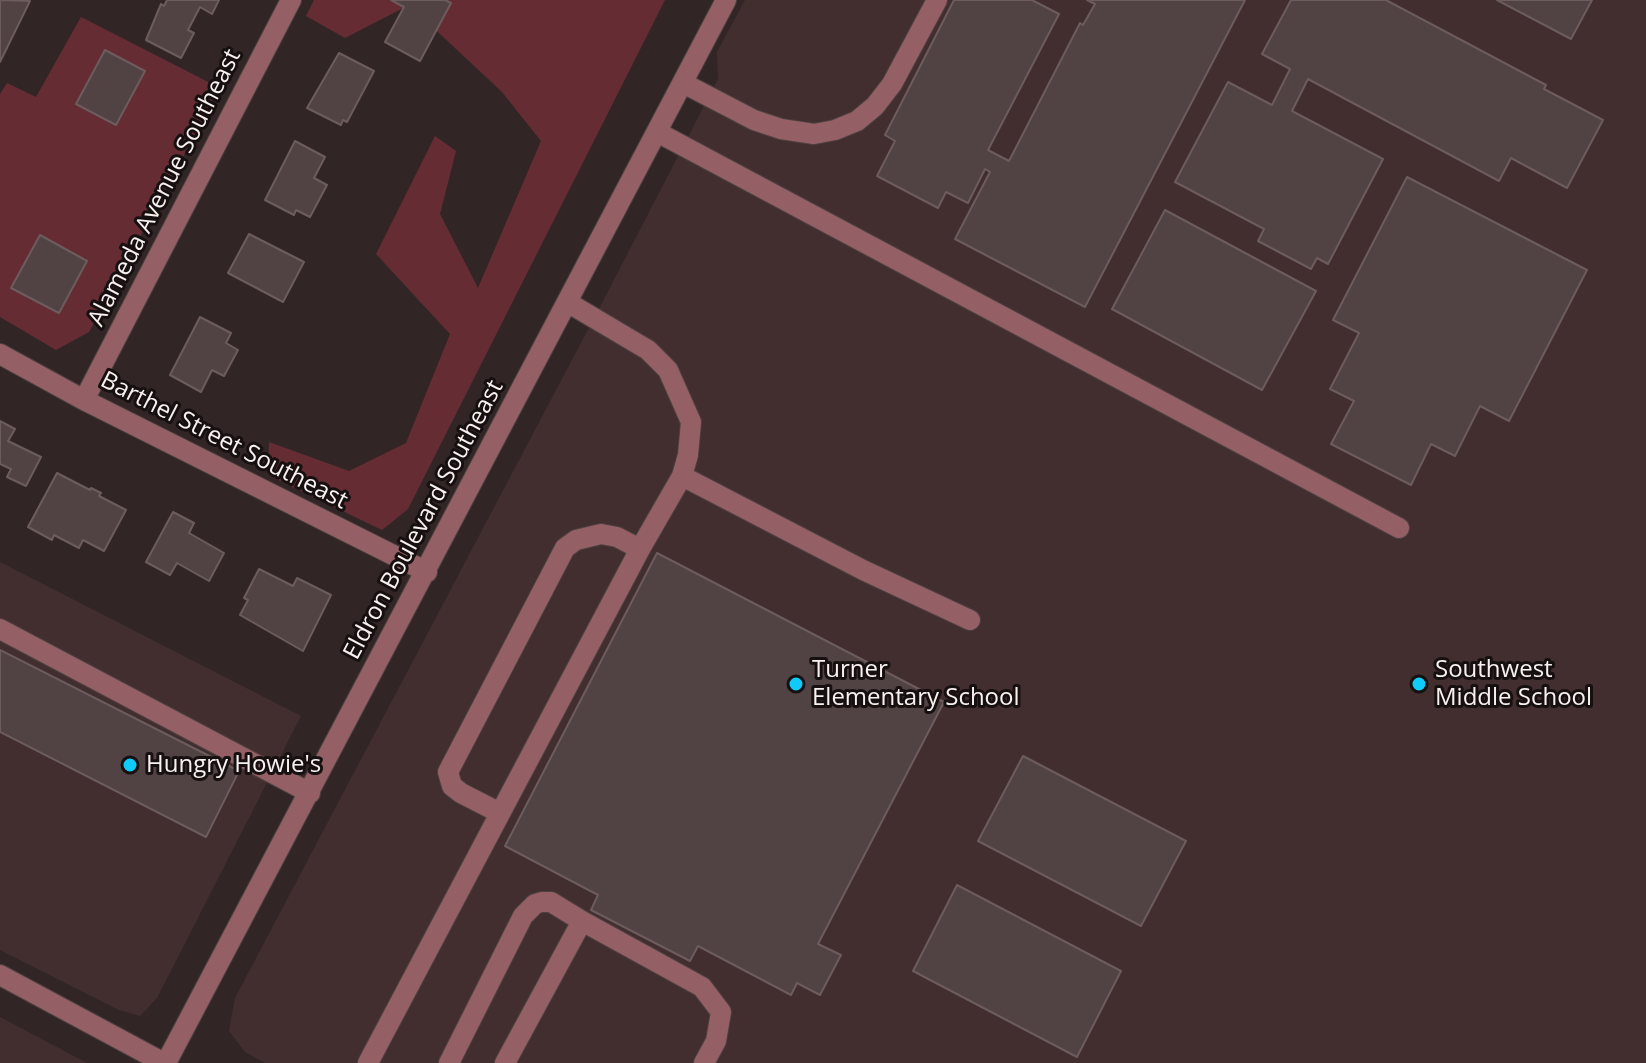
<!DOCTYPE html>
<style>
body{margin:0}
canvas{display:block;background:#322526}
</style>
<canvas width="1646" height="1063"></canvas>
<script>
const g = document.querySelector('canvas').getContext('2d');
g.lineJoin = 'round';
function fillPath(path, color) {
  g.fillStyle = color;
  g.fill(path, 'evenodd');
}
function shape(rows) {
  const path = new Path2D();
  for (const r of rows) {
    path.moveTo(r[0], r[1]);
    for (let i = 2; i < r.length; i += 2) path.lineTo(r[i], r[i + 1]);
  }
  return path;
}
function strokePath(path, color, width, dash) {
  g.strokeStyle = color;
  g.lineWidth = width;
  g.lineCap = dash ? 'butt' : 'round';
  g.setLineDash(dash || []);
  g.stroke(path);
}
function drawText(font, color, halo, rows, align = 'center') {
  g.font = font + ' "Open Sans",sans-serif';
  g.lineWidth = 6;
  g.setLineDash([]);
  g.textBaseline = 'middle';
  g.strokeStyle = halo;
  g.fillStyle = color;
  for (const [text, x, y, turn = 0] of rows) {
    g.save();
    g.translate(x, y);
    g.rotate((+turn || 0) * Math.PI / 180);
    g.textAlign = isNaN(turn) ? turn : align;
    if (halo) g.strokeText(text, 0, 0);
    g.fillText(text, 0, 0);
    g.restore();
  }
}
fillPath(shape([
 [745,0,1646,0,1646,1063,265,1063,245,1052,229,1031,235,998,601,305,718,79,717,52],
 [0,562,301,716,157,998,140,1016,119,1010,0,950],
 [0,1017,87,1063,0,1063]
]), '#422e2f');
fillPath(shape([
 [314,0,665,0,408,509,382,530,268,475,269,442,349,471,406,443,450,334,376,254,435,136,456,151,440,214,478,288,541,141,502,92,409,5,345,38,306,16],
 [81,17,220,88,89,332,56,350,0,317,0,94,7,83,36,97]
]), '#662c34');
const building = shape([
 [0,0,30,1,0,62,0,0],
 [167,0,219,0,212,14,200,7,188,30,194,33,181,58,146,40,161,4,164,6,167,0],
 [391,0,445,0,451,3,420,61,385,42,404,7,391,0],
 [954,0,1032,0,1059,14,988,150,1009,161,1080,23,1083,25,1095,4,1087,0,1245,0,1085,307,955,239,990,172,985,169,968,203,946,192,938,208,877,176,895,141,885,135,954,0],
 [1291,0,1386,0,1546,85,1544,89,1603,120,1567,188,1511,158,1499,181,1308,79,1292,111,1383,159,1328,264,1317,258,1311,269,1258,241,1264,229,1175,182,1228,82,1272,105,1290,69,1262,54,1291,0],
 [1497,0,1592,0,1571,39,1497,0],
 [105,50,145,71,116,125,76,104,105,50],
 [339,53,374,71,347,122,343,120,341,125,307,108,339,53],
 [295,141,325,157,314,178,327,185,310,217,296,210,294,215,265,200,295,141],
 [1407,177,1587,270,1509,421,1480,406,1455,456,1431,444,1411,485,1331,444,1354,401,1330,389,1359,333,1333,320,1407,177],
 [1165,210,1316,291,1262,390,1112,309,1165,210],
 [249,234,304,262,283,302,228,273,249,234],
 [40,235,87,261,59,313,11,288,40,235],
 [200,317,231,333,226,343,238,350,224,376,212,370,201,392,170,375,200,317],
 [0,421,15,429,8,441,41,457,26,486,7,477,11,469,0,464,0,421],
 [57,473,90,490,91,488,101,493,99,496,126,510,104,551,83,540,79,548,54,535,52,540,28,527,57,473],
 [173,512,194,523,189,533,224,553,209,581,177,563,170,575,146,562,173,512],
 [657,553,944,702,818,944,841,955,820,995,797,983,791,995,698,946,690,961,591,910,598,895,505,846,657,553],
 [259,569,293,586,297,578,331,595,303,651,240,615,248,600,244,598,259,569],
 [0,650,239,771,206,837,0,732,0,650],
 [1023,756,1186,841,1141,926,978,841,1023,756],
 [957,885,1121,971,1077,1057,913,971,957,885]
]);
fillPath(building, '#514243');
strokePath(building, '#6c5c5d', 2);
const minor = shape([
 [683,83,754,120,781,129,814,134,835,130,857,121,875,106,892,84,937,0],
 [657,132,1399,528],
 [0,354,84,400,427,572],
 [84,400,291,0],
 [682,476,863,570,970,620],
 [0,629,310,793],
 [500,813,461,793,452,786,448,772,565,548,576,540,601,534,617,537,640,549],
 [0,975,164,1063],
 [166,1063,726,0],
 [368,1063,640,549,682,476,688,455,691,422,668,370,648,350,567,302],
 [449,1063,523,916,535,904,542,902,551,902,582,921],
 [505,1063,582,921,702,987,721,1012,716,1041,704,1063]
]);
strokePath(minor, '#4e4142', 22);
strokePath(minor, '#956065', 20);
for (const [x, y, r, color] of [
 [796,684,8,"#10cafa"],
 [1419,684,8,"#10cafa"],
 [130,765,8,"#10cafa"]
]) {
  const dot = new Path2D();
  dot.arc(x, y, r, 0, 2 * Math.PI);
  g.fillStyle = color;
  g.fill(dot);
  strokePath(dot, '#161010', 3);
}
drawText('24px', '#f9f0f0', '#161010', [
 ["Alameda Avenue Southeast",165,188,-63],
 ["Barthel Street Southeast",224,441,27],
 ["Eldron Boulevard Southeast",424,520,-62]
]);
drawText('24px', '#f9f0f0', '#161010', [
 ["Turner",812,670],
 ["Elementary School",812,698],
 ["Southwest",1435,670],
 ["Middle School",1435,698],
 ["Hungry Howie's",146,765]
], 'left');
</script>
